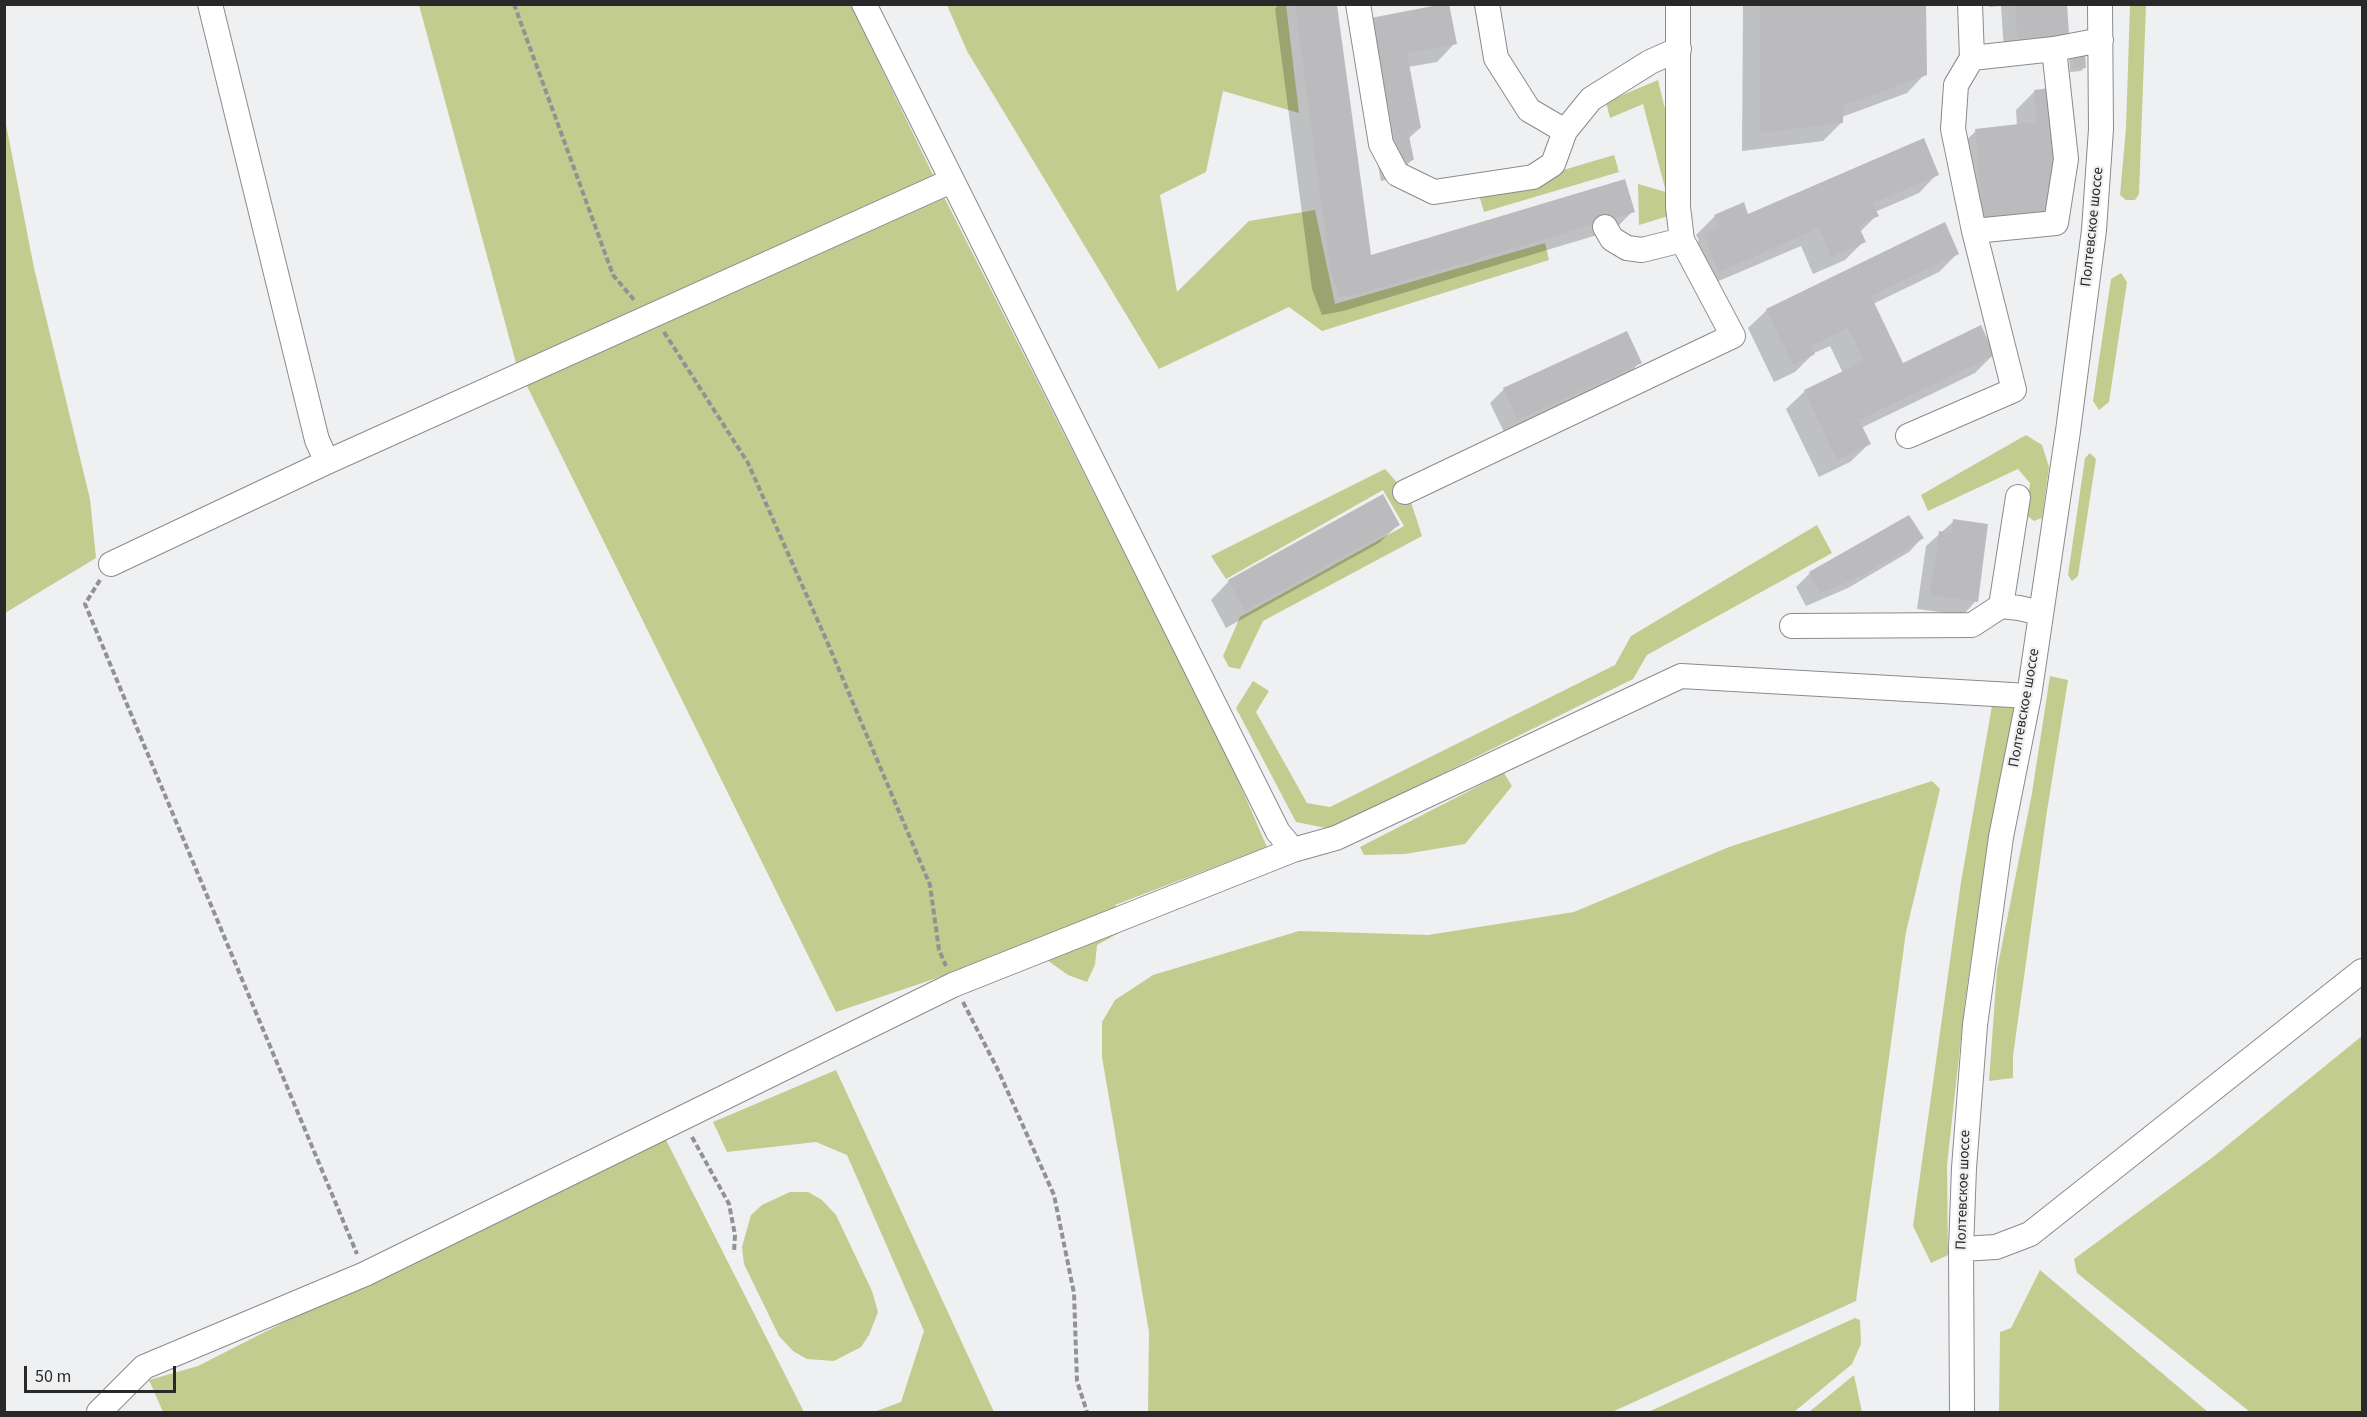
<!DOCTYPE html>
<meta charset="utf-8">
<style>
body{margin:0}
#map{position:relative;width:2367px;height:1417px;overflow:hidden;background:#eff0f2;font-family:"Source Sans 3",sans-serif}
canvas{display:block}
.frame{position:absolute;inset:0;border:6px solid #29292a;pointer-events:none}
.scale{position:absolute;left:24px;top:1366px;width:152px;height:27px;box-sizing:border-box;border:3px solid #29292a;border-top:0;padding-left:8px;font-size:18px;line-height:21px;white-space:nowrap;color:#29292a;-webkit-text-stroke:4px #eff0f2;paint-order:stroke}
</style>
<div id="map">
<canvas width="2367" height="1417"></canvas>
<div class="frame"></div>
<div class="scale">50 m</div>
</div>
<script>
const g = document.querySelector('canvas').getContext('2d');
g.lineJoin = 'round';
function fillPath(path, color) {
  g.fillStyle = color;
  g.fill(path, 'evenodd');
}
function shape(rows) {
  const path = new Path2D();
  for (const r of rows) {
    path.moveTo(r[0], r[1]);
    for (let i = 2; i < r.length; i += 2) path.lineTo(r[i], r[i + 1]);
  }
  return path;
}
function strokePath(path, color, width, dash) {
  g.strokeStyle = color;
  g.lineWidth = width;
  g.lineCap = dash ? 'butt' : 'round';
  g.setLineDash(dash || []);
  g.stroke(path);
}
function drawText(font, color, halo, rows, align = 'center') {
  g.font = font + ' "Source Sans 3",sans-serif';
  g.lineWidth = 4.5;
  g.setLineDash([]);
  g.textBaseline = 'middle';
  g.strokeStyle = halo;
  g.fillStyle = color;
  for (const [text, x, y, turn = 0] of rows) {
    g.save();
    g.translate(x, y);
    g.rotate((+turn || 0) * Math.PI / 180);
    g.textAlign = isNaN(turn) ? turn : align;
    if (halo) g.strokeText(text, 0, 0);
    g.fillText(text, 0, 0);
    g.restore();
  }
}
fillPath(shape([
 [419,5,851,5,934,177,731,272,516,363],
 [947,5,1286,5,1299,113,1223,91,1206,172,1160,195,1177,292,1249,221,1315,210,1335,304,1545,243,1549,260,1322,331,1289,307,1159,369,967,51],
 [2130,5,2146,5,2139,194,2135,200,2126,200,2120,195,2126,128],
 [1658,80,1675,150,1675,214,1639,225,1638,184,1666,192,1643,104,1610,118,1606,102],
 [5,119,34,268,90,499,96,558,5,613],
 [1614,155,1619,172,1484,212,1479,195],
 [942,193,1232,766,1267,847,1115,905,1121,915,1119,933,1097,945,1095,965,1087,982,1068,975,1047,960,1044,937,943,976,836,1012,526,384],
 [2121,273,2127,282,2109,402,2099,410,2093,401,2111,279],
 [2026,435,2042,445,2049,467,2042,518,2034,521,2026,515,2030,483,2018,469,1928,511,1921,495],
 [2090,453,2096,459,2078,576,2072,581,2068,575,2085,458],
 [1385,469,1409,496,1422,536,1263,621,1240,669,1229,667,1223,656,1240,617,1404,526,1383,490,1226,579,1211,556],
 [1817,525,1832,553,1647,655,1633,679,1331,829,1296,822,1236,708,1253,681,1269,691,1256,712,1307,803,1330,807,1615,665,1631,636],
 [2050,676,2068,680,2047,811,2013,1056,2013,1078,1989,1081,1997,970,2032,793],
 [2015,705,1984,870,1965,1002,1947,1165,1948,1255,1931,1263,1913,1226,1961,882,1992,706],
 [1504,773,1512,786,1465,844,1405,854,1364,855,1360,847],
 [1932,781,1940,789,1906,932,1856,1301,1612,1412,1148,1412,1149,1332,1102,1057,1102,1022,1115,1000,1153,975,1299,931,1428,935,1574,912,1729,847],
 [2362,1036,2362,1412,2250,1412,2077,1273,2074,1259,2213,1157],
 [836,1070,994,1412,874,1412,901,1402,924,1331,847,1155,816,1142,727,1152,713,1122],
 [666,1140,804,1412,163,1412,149,1380,198,1366,369,1279],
 [790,1192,808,1192,822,1200,836,1215,872,1291,878,1312,869,1335,861,1347,834,1361,807,1359,793,1351,779,1336,744,1264,742,1247,751,1215,762,1205],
 [2040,1270,2208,1412,1999,1412,2000,1332,2011,1328],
 [1855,1318,1860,1320,1861,1344,1852,1364,1794,1412,1648,1412],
 [1854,1375,1862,1412,1809,1412]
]), '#c2cc8e');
fillPath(shape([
 [1279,4,1336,4,1369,257,1633,211,1614,230,1343,311,1322,315,1312,289,1275,9],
 [1743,4,1924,4,1925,74,1907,93,1842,117,1841,123,1823,141,1742,151],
 [1989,4,2065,4,2067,34,2004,51,2001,6,1989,7],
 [1353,38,1455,43,1437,62,1408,67,1420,128,1408,139,1412,160,1394,178,1381,181],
 [2073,53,2085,67,2081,71,2070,72,2069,58],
 [2034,92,2057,157,1965,243,1957,149,1976,131,2017,126,2016,110],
 [1937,174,1919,193,1875,212,1877,215,1860,232,1864,241,1845,260,1813,274,1801,246,1700,289,1685,254,1699,240,1696,235,1715,216,1748,216],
 [1958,253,1939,272,1873,304,1902,365,1994,354,1975,373,1861,428,1869,444,1850,462,1819,477,1786,409,1805,391,1843,373,1830,346,1814,353,1795,372,1774,382,1748,328,1767,310],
 [1640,362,1627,376,1504,432,1490,403,1504,389],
 [1954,521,1976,601,1963,615,1917,609,1926,546],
 [1398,525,1379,543,1226,628,1211,600,1229,581],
 [1922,538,1909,552,1848,588,1806,606,1796,587,1810,573]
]), '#0003');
fillPath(shape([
 [1443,4,1449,4,1457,44,1407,53,1421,128,1408,131,1414,160,1399,163,1371,18],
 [1760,4,1926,4,1927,75,1843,106,1843,123,1760,133],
 [2015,4,2067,4,2069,35,2017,38],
 [1295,5,1337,5,1371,255,1625,179,1635,212,1363,293,1340,297,1330,269],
 [2085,51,2086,68,2073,68,2073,52],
 [2051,88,2058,157,2052,217,1983,225,1975,129,2037,122,2034,90],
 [1924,138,1939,175,1873,203,1879,216,1858,225,1866,242,1831,257,1819,228,1719,272,1703,234,1719,227,1714,215,1744,202,1748,214],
 [1945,222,1959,254,1871,296,1903,363,1981,325,1995,355,1859,420,1871,444,1837,460,1804,390,1864,361,1848,328,1811,346,1815,354,1793,365,1766,309],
 [1627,331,1642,363,1518,420,1503,388],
 [1383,494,1400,525,1245,611,1228,580],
 [1909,515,1924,538,1863,575,1820,593,1809,572],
 [1953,519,1988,524,1978,602,1930,595,1939,531,1952,533]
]), '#bbbbbd');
const minor = shape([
 [210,4,317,440,327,462],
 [864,4,1278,832,1293,850],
 [1358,4,1381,144,1397,174,1434,192,1533,177,1553,164,1565,131,1591,99,1650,62,1679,49],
 [1487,4,1496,58,1529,110,1565,131],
 [1970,4,1972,58,2054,49,2101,40],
 [1605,227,1612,239,1627,248,1642,250,1682,240],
 [1974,231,2056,223,2066,159,2054,49],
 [1908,436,2014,390,1974,231,1953,129,1956,85,1972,58],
 [1405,492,1733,336,1682,240,1678,207,1678,4],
 [111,564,327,462,951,181],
 [2001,606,2018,497],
 [1792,626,1972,625,2001,606,2019,608,2041,613],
 [1961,1249,1996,1247,2030,1234,2362,971],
 [99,1412,144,1367,365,1274,953,985,1293,850,1336,838,1681,676,2029,696],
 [1962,1412,1961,1249,1964,1168,1975,1025,2001,837,2029,696,2068,431,2094,230,2101,129,2100,4]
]);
strokePath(minor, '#8b8b8d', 26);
strokePath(shape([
 [514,4,613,275,635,301],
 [664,332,748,463,829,646,930,885,939,950,946,966],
 [100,580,85,604,357,1254],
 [963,1002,998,1070,1054,1195,1074,1293,1077,1381,1087,1412],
 [692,1137,729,1204,735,1235,734,1253]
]), '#929294', 4, [6, 3]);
strokePath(minor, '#fff', 24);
drawText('15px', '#29292a', '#eff0f2', [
 ["Полтевское шоссе",2093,227,-84],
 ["Полтевское шоссе",2025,708,-80],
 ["Полтевское шоссе",1964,1190,-88]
]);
</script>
